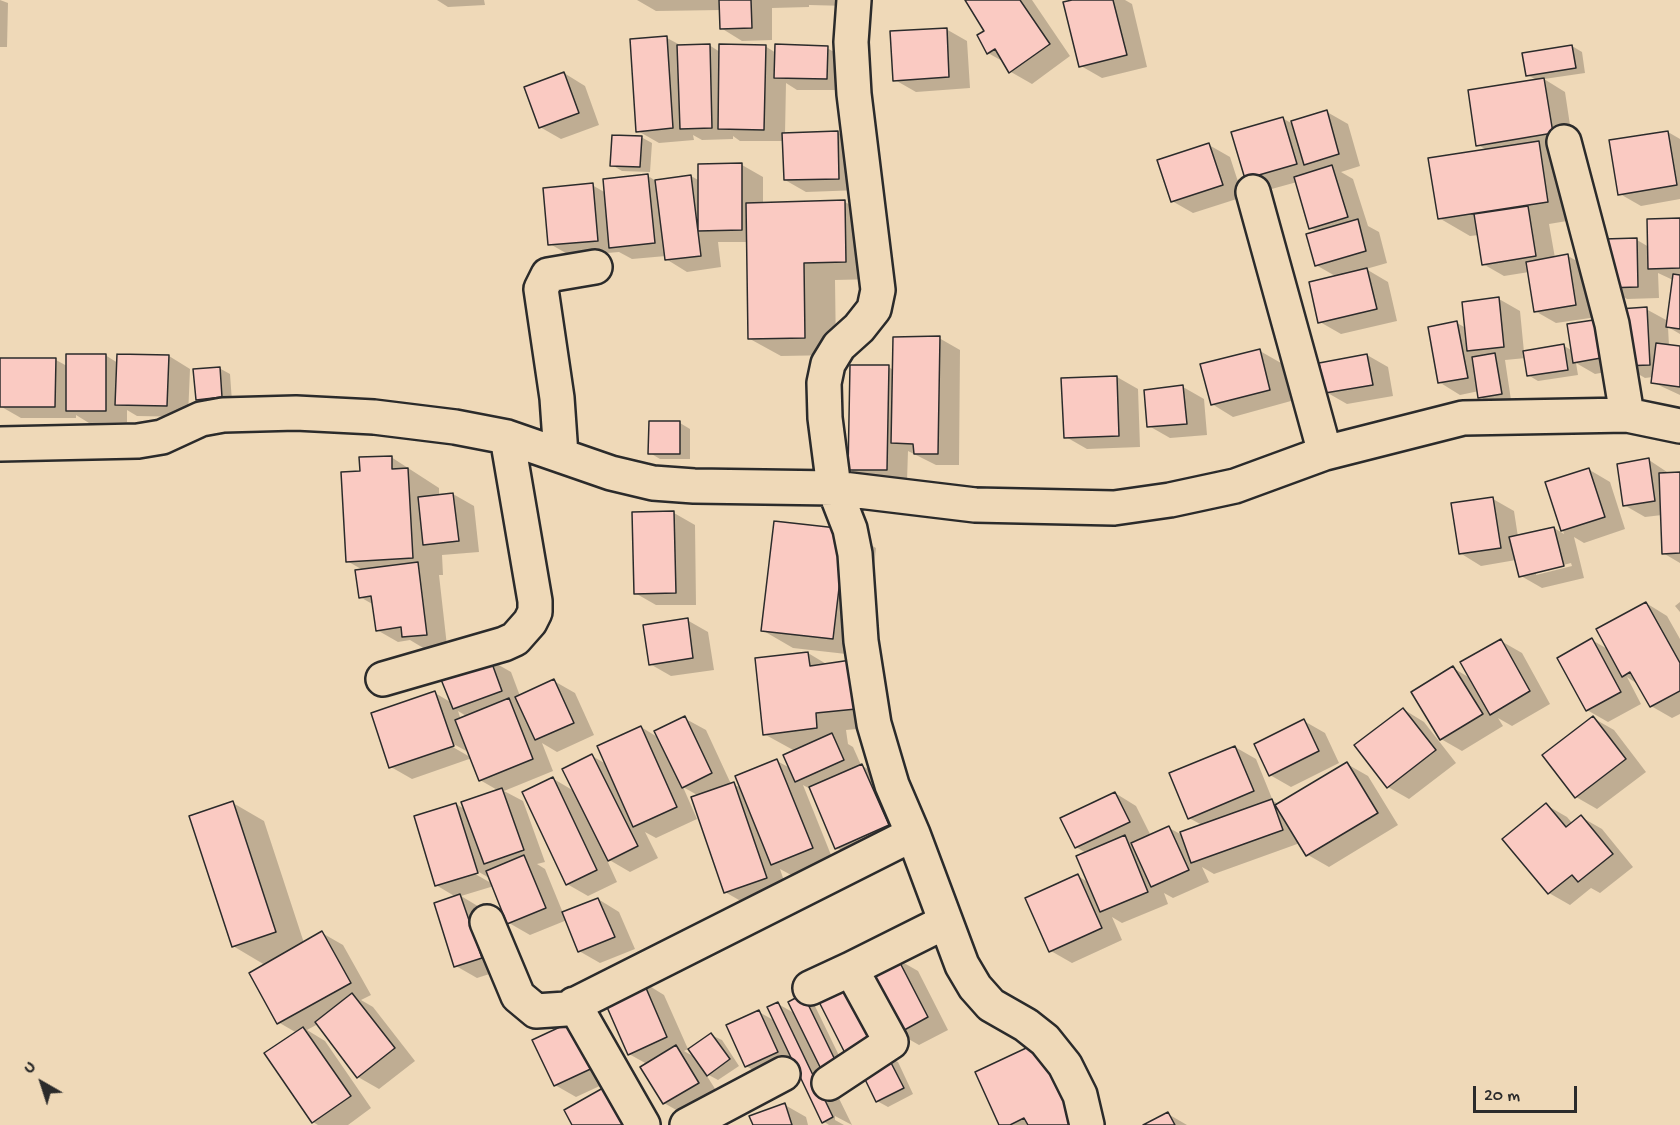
<!DOCTYPE html>
<style>
body{margin:0}
#map{position:relative;width:1680px;height:1125px;overflow:hidden;background:#efd9b8;font-family:"Gochi Hand",sans-serif}
canvas{display:block}
.north{position:absolute;left:12px;top:1053px;width:60px;height:60px;-webkit-text-stroke:4px #efd9b8;paint-order:stroke;rotate:321deg;font-size:16px;font-weight:700;line-height:24px;text-align:center;color:#2b2b2b}
.north::after{content:'';display:block;margin:auto;width:21px;height:27px;background:#2b2b2b;clip-path:polygon(50% 0,100% 100%,50% 72%,0 100%)}
.scale{position:absolute;left:1473px;top:1086px;width:104px;height:27px;box-sizing:border-box;border:3px solid #2b2b2b;border-top:0;padding-left:8px;font-size:18px;line-height:21px;white-space:nowrap;color:#2b2b2b;-webkit-text-stroke:4px #efd9b8;paint-order:stroke}
</style>
<div id="map">
<canvas width="1680" height="1125"></canvas>
<div class="north">U</div>
<div class="scale">20 m</div>
</div>
<script>
const g = document.querySelector('canvas').getContext('2d');
g.lineJoin = 'round';
function fillPath(path, color) {
  g.fillStyle = color;
  g.fill(path, 'evenodd');
}
function shape(rows) {
  const path = new Path2D();
  for (const r of rows) {
    path.moveTo(r[0], r[1]);
    for (let i = 2; i < r.length; i += 2) path.lineTo(r[i], r[i + 1]);
  }
  return path;
}
function strokePath(path, color, width, dash) {
  g.strokeStyle = color;
  g.lineWidth = width;
  g.lineCap = dash ? 'butt' : 'round';
  g.setLineDash(dash || []);
  g.stroke(path);
}
fillPath(shape([
 [0,0,8,3,7,47,0,47],
 [437,0,484,0,485,5,448,7],
 [637,0,848,0,848,6,809,5,809,7,772,8,772,40,742,41,721,28,721,10,656,11],
 [967,0,1032,0,1070,56,1032,84,1011,72,1004,62,988,53,986,32],
 [1078,0,1125,0,1132,4,1147,67,1102,78,1081,66],
 [946,29,967,41,970,88,916,92,895,80],
 [667,38,682,46,709,45,720,52,765,46,776,53,827,48,848,60,848,90,797,90,786,83,785,134,837,132,858,145,860,190,806,192,785,180,784,141,740,141,733,136,733,139,702,140,693,135,694,140,659,143,638,131],
 [1572,46,1582,52,1585,73,1544,79,1565,92,1573,145,1579,219,1549,224,1555,258,1568,256,1589,268,1597,317,1556,323,1535,311,1529,272,1504,276,1483,264,1479,235,1470,236,1439,218,1487,150,1478,145,1537,80,1527,75],
 [564,73,585,86,599,125,561,139,540,127],
 [1327,112,1348,124,1360,166,1341,172,1353,179,1368,226,1379,232,1387,263,1366,269,1388,282,1397,321,1341,334,1320,322,1337,277,1316,265,1318,232,1310,228,1297,182,1268,190,1247,178,1282,118,1293,124],
 [1668,132,1680,139,1680,199,1641,206,1620,194],
 [641,137,652,143,650,172,622,171,612,165],
 [1209,145,1230,157,1243,197,1193,213,1172,201],
 [742,165,763,177,763,204,845,202,876,220,877,279,835,280,836,355,781,356,750,339,748,242,718,242,721,267,687,272,666,259,666,256,632,259,619,252,571,256,550,244,592,185,606,193,648,176,656,181,691,176,700,181],
 [1680,219,1680,334,1668,327,1669,346,1680,347,1680,395,1652,382,1653,377,1645,378,1628,368,1595,374,1576,363,1578,375,1538,381,1528,375,1526,358,1505,360,1511,400,1490,403,1480,397,1479,391,1460,395,1439,382,1457,323,1466,328,1499,299,1520,311,1524,352,1564,346,1573,351,1646,309,1668,321,1673,280,1658,273,1659,298,1627,299,1606,287,1637,240,1649,247],
 [939,338,960,350,959,465,936,465,908,451,907,481,870,481,849,469,888,367,894,370],
 [1260,351,1281,363,1291,401,1233,417,1212,404],
 [105,355,118,363,169,356,190,369,188,417,137,416,127,410,127,422,89,423,76,415,76,418,21,418,0,406,56,360,67,366],
 [1367,355,1388,367,1393,396,1347,404,1326,392],
 [219,368,230,374,232,402,208,405,197,399],
 [1117,377,1138,389,1140,447,1087,449,1066,437],
 [1183,387,1204,399,1207,435,1170,438,1149,426],
 [680,423,690,429,690,459,660,459,650,453],
 [391,457,439,488,439,496,453,494,474,506,479,552,442,555,443,575,439,575,447,646,425,649,410,640,398,642,377,630,374,605,360,597,363,570,347,561,362,473],
 [1649,460,1670,474,1680,474,1680,563,1663,553,1662,515,1645,517,1624,505],
 [1588,469,1610,482,1625,529,1584,543,1574,537,1584,578,1542,588,1521,576,1516,560,1481,566,1460,553,1493,499,1514,511,1518,537,1554,528,1564,534,1547,483],
 [1571,563,1572,566,1536,575,1536,572],
 [674,513,695,525,696,605,656,605,635,593],
 [845,530,876,548,864,656,793,648,762,630],
 [1680,602,1680,612,1675,606],
 [1646,603,1667,616,1680,639,1680,714,1672,718,1651,706,1639,685,1627,677,1641,704,1608,722,1587,710,1592,640,1609,650],
 [687,620,708,632,714,670,671,676,650,664],
 [1501,641,1522,653,1550,704,1512,726,1498,718,1503,726,1462,751,1441,739,1453,668,1470,678],
 [808,653,828,665,887,726,846,730,848,744,853,747,861,765,883,778,909,837,858,860,837,848,812,790,803,785,833,860,793,876,780,869,787,890,746,904,725,892,699,796,683,787,697,819,656,838,645,832,658,858,630,872,606,858,617,882,588,896,567,884,552,778,574,791,592,756,608,765,641,727,659,738,684,718,706,730,731,784,742,788,777,761,790,768,795,751,764,734],
 [490,660,511,672,520,696,554,681,575,693,594,735,557,752,542,743,553,771,504,791,523,801,545,862,537,864,545,869,563,913,598,899,619,912,635,949,600,963,579,951,567,920,530,935,509,923,494,886,461,896,481,908,502,970,477,978,456,966,456,897,436,885,456,804,466,810,499,791,480,780,472,758,412,779,391,767,435,693,452,703],
 [458,711,468,717,461,720],
 [448,741,470,753,470,757,446,743],
 [472,868,491,879,491,883,470,871],
 [1403,709,1424,722,1456,763,1409,799,1388,787],
 [1593,718,1614,730,1646,772,1597,809,1576,797],
 [1304,721,1325,733,1339,763,1291,787,1270,775],
 [1235,747,1256,759,1273,801,1279,804,1347,764,1368,776,1398,825,1329,867,1308,855,1300,843,1214,874,1202,867,1209,882,1173,898,1164,893,1168,904,1122,923,1112,917,1122,940,1072,963,1051,951,1078,876,1089,883,1086,853,1076,847,1115,793,1136,806,1151,836,1169,828,1184,836,1202,825,1189,818],
 [233,803,264,821,304,943,322,933,343,945,371,995,361,1000,373,1007,415,1061,379,1089,358,1077,318,1024,307,1030,325,1041,371,1108,348,1125,318,1125,313,1122,266,1054,297,1033,278,1022,265,965,233,946],
 [1546,805,1567,817,1573,824,1581,817,1602,829,1633,867,1600,893,1591,888,1570,905,1549,893],
 [897,959,918,971,948,1030,919,1045,898,1033],
 [643,982,664,995,688,1049,684,1051,698,1059,711,1035,722,1040,739,1066,718,1080,705,1073,719,1095,685,1115,664,1103,642,1067,647,1064,629,1054],
 [803,996,813,1002,847,1072,827,1074,852,1125,835,1116,835,1120,844,1125,829,1125,823,1121,796,1065,767,1078,746,1066,759,1012,775,1021,778,1004,796,1014],
 [534,1041,617,1078,576,1097,555,1085],
 [892,1059,898,1062,913,1094,888,1107,877,1101],
 [977,1073,1099,1125,1000,1125],
 [785,1105,806,1117,808,1125,754,1125],
 [1168,1114,1187,1125,1146,1125]
]), '#0003');
const building = shape([
 [719,0,751,0,752,28,720,29,719,0],
 [965,0,1020,0,1050,44,1009,73,995,49,987,54,977,35,984,31,965,0],
 [1072,0,1113,0,1127,55,1079,67,1063,2,1072,0],
 [947,28,949,77,893,81,890,31,947,28],
 [667,36,673,128,636,132,630,39,667,36],
 [710,44,712,128,680,129,677,45,710,44],
 [719,44,766,45,764,130,718,129,719,44],
 [775,44,828,46,827,79,774,78,775,44],
 [1572,45,1576,68,1526,76,1522,53,1572,45],
 [564,72,579,113,539,128,524,87,564,72],
 [1544,78,1553,133,1476,146,1468,90,1544,78],
 [1327,110,1339,154,1304,165,1291,121,1327,110],
 [1283,117,1297,164,1245,179,1231,132,1283,117],
 [838,131,839,179,784,180,782,133,838,131],
 [1668,131,1677,185,1618,195,1609,140,1668,131],
 [612,135,642,136,640,167,610,166,612,135],
 [1539,141,1548,202,1438,219,1428,158,1539,141],
 [1209,143,1223,185,1171,202,1157,160,1209,143],
 [742,163,742,230,698,231,698,164,742,163],
 [1332,165,1348,217,1309,229,1294,177,1332,165],
 [648,174,655,243,609,248,603,179,648,174],
 [691,175,701,256,665,260,655,180,691,175],
 [593,183,598,241,548,245,543,188,593,183],
 [845,200,846,262,804,263,805,338,748,339,746,203,845,200],
 [1528,206,1536,256,1482,265,1474,214,1528,206],
 [1680,218,1680,268,1648,269,1647,219,1680,218],
 [1358,219,1366,251,1315,266,1306,234,1358,219],
 [1637,238,1638,287,1605,288,1604,239,1637,238],
 [1568,254,1576,305,1534,312,1526,262,1568,254],
 [1367,268,1377,309,1318,323,1309,282,1367,268],
 [1673,274,1680,275,1680,329,1666,327,1673,274],
 [1499,297,1504,347,1467,351,1462,302,1499,297],
 [1647,307,1650,365,1622,366,1619,309,1647,307],
 [1607,318,1612,356,1573,363,1567,324,1607,318],
 [1457,321,1468,378,1438,383,1428,327,1457,321],
 [940,336,938,454,914,454,913,444,891,443,893,337,940,336],
 [1656,343,1680,346,1680,387,1651,383,1656,343],
 [1564,344,1568,370,1527,376,1523,351,1564,344],
 [1260,349,1270,390,1211,405,1200,364,1260,349],
 [1495,353,1502,394,1478,398,1472,357,1495,353],
 [66,354,106,354,106,411,66,411,66,354],
 [117,354,169,355,167,406,115,405,117,354],
 [1367,354,1373,385,1325,393,1319,363,1367,354],
 [0,358,56,358,55,407,0,407,0,358],
 [850,365,889,365,887,470,848,470,850,365],
 [220,367,222,397,196,400,193,369,220,367],
 [1117,376,1119,436,1064,438,1061,378,1117,376],
 [1183,385,1187,424,1147,427,1144,390,1183,385],
 [649,421,680,421,680,454,648,454,649,421],
 [392,456,392,469,408,468,413,558,346,562,341,472,360,471,359,457,392,456],
 [1649,458,1655,501,1623,506,1617,464,1649,458],
 [1589,468,1605,517,1561,531,1545,482,1589,468],
 [1680,472,1680,553,1662,554,1659,473,1680,472],
 [453,493,459,541,423,545,418,497,453,493],
 [1493,497,1501,548,1459,554,1451,503,1493,497],
 [674,511,676,593,634,594,632,512,674,511],
 [774,521,846,529,833,639,761,631,774,521],
 [1554,527,1564,566,1519,577,1509,537,1554,527],
 [418,562,427,635,402,637,401,627,376,631,371,596,359,598,355,570,418,562],
 [1646,602,1680,663,1680,691,1650,707,1630,672,1622,677,1596,629,1646,602],
 [688,618,693,658,649,665,643,625,688,618],
 [1592,638,1621,692,1586,711,1557,658,1592,638],
 [1501,639,1530,691,1490,715,1460,662,1501,639],
 [808,652,810,666,851,660,856,709,816,713,817,728,763,735,755,658,808,652],
 [490,658,502,691,453,709,440,677,490,658],
 [1453,666,1483,714,1440,740,1411,692,1453,666],
 [554,679,574,723,535,740,515,697,554,679],
 [435,691,454,746,389,768,371,713,435,691],
 [509,698,533,759,479,781,455,720,509,698],
 [1403,708,1436,750,1387,788,1354,745,1403,708],
 [685,716,712,773,682,788,654,731,685,716],
 [1593,716,1626,759,1575,798,1542,755,1593,716],
 [1304,719,1319,751,1269,776,1254,744,1304,719],
 [641,726,677,807,633,827,597,746,641,726],
 [832,733,844,760,795,782,783,755,832,733],
 [1235,746,1254,791,1188,819,1169,773,1235,746],
 [592,754,638,846,608,861,562,769,592,754],
 [777,759,813,848,771,865,735,776,777,759],
 [1347,762,1378,813,1306,856,1275,805,1347,762],
 [862,764,889,825,835,849,809,787,862,764],
 [553,777,597,870,566,885,522,792,553,777],
 [734,782,767,878,724,893,691,797,734,782],
 [502,788,524,850,484,864,461,802,502,788],
 [1115,792,1130,822,1075,848,1060,818,1115,792],
 [1272,799,1283,830,1191,863,1180,832,1272,799],
 [233,801,276,932,232,947,189,816,233,801],
 [456,803,478,873,435,886,414,816,456,803],
 [1546,803,1566,827,1581,815,1613,854,1578,882,1572,875,1548,894,1502,839,1546,803],
 [1169,826,1189,870,1151,887,1131,843,1169,826],
 [1125,835,1148,892,1100,912,1076,856,1125,835],
 [524,855,546,908,507,924,486,871,524,855],
 [1078,874,1102,928,1049,952,1025,898,1078,874],
 [460,894,482,958,454,967,434,903,460,894],
 [598,898,615,937,578,952,562,912,598,898],
 [322,931,351,983,277,1024,249,973,322,931],
 [897,957,928,1017,897,1034,867,973,897,957],
 [849,977,881,1042,848,1059,815,994,849,977],
 [643,981,667,1037,628,1055,603,998,643,981],
 [352,993,395,1048,357,1078,315,1022,352,993],
 [803,994,838,1066,823,1073,788,1002,803,994],
 [778,1002,833,1117,822,1123,767,1007,778,1002],
 [759,1010,778,1052,745,1067,726,1025,759,1010],
 [575,1020,597,1066,554,1086,532,1040,575,1020],
 [303,1027,351,1096,312,1123,264,1053,303,1027],
 [711,1033,730,1059,707,1076,688,1049,711,1033],
 [1039,1042,1077,1125,1028,1125,1024,1118,1010,1125,999,1125,975,1072,1039,1042],
 [676,1045,699,1083,663,1104,640,1067,676,1045],
 [887,1055,904,1088,876,1102,860,1069,887,1055],
 [603,1088,624,1125,572,1125,564,1110,603,1088],
 [785,1103,792,1125,753,1125,749,1116,785,1103],
 [1168,1112,1175,1125,1143,1125,1168,1112]
]);
fillPath(building, '#facac2');
strokePath(building, '#2b2b2b', 1.5);
const minor = shape([
 [854,0,851,42,854,94,878,290,874,309,859,328,839,346,828,364,824,383,825,418,834,488,850,529,855,554,861,641,874,724,892,785,913,834,962,965,975,987,991,1005,1026,1025,1045,1040,1065,1065,1080,1095,1087,1125],
 [1564,142,1612,324,1627,415],
 [1253,192,1325,453],
 [0,444,138,441,162,437,201,419,223,415,296,413,374,417,455,427,507,437,611,473,653,483,694,486,834,488,975,505,1114,508,1170,500,1235,486,1325,453,1463,418,1627,415,1680,426],
 [561,455,557,398,541,289,548,275,595,267],
 [383,679,504,644,515,639,530,622,535,612,535,601,507,437],
 [487,922,518,996,536,1011,566,1009,913,834],
 [851,969,945,922],
 [810,988,851,969,891,1042,829,1083],
 [574,1004,643,1125],
 [687,1125,783,1074]
]);
strokePath(minor, '#2b2b2b', 38);
strokePath(minor, '#efd9b8', 33);
</script>
